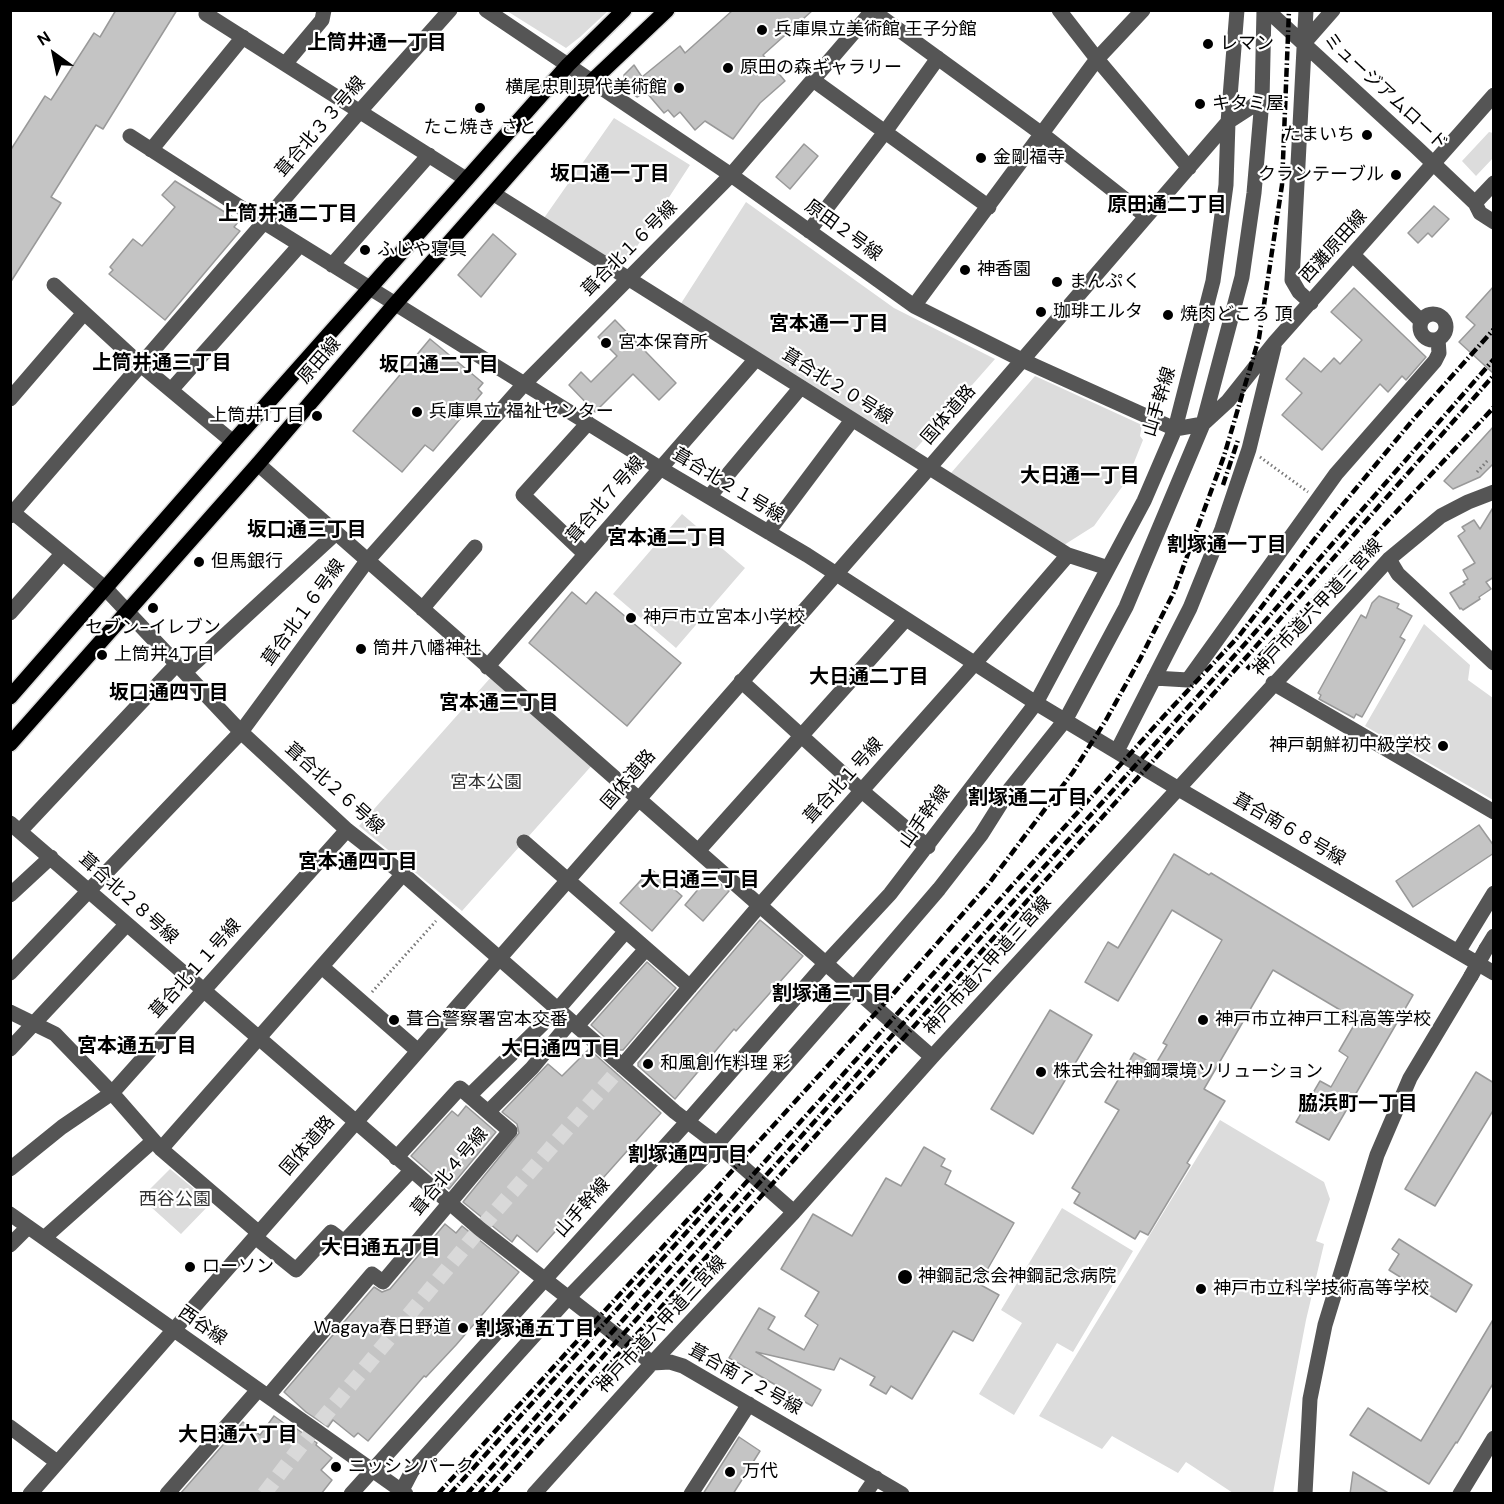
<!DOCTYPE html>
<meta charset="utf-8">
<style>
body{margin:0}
#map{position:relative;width:1504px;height:1504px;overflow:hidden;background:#fff;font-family:"DM Sans",sans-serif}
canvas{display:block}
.frame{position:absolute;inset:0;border:12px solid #000;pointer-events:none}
.north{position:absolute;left:24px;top:24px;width:60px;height:60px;-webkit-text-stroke:4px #fff;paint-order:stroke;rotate:327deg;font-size:16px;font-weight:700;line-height:24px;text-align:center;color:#000}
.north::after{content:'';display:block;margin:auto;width:21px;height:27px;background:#000;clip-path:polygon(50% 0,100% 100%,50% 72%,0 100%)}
</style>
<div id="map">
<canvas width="1504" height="1504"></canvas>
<div class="frame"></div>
<div class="north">N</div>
</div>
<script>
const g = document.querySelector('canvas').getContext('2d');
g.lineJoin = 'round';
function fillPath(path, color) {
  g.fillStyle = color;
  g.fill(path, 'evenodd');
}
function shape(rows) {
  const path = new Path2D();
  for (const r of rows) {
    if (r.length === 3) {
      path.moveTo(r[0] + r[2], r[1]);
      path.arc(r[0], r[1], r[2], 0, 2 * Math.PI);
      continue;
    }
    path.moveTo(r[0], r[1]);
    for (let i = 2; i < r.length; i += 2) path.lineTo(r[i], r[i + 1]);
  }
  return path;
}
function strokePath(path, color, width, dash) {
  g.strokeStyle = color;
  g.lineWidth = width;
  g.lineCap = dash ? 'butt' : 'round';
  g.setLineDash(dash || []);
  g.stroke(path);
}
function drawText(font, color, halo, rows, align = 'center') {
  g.font = font + ' "DM Sans","Noto Sans JP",sans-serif';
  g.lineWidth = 4.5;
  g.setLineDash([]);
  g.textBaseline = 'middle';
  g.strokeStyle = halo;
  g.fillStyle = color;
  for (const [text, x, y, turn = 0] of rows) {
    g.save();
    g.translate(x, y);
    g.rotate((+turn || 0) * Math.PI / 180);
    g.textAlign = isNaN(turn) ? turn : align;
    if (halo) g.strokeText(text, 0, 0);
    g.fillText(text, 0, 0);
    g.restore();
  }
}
fillPath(shape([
 [507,11,608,11,580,37,566,48],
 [614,118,690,165,621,271,544,218],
 [1489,132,1493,133,1493,158,1476,176,1462,161],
 [746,202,894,308,995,359,913,452,680,305],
 [1035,376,1142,425,1140,436,1143,440,1127,480,1094,526,1064,545,951,473],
 [682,514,745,568,676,648,613,594],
 [1424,624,1470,665,1468,680,1493,698,1493,800,1365,726],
 [492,676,594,763,462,911,359,826],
 [1220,1120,1324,1182,1330,1199,1316,1241,1324,1244,1306,1320,1273,1493,1233,1493,1186,1462,1178,1473,1112,1436,1102,1449,1039,1416],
 [170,1169,211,1203,181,1234,141,1198],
 [1062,1208,1133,1251,1073,1352,1057,1343,1014,1415,979,1394,1022,1323,1001,1310]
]), '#dcdcdc');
const building = shape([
 [116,10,177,10,103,129,96,125,51,197,61,203,10,283,10,151,45,96,51,100,94,33,100,37,116,10],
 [733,10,813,10,763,55,785,81,760,103,733,139,705,121,695,130,680,112,674,117,668,110,664,113,646,92,637,97,625,89,624,75,634,65,642,77,680,46,685,53,733,10],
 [804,144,818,156,790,189,776,177,804,144],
 [175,181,239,221,234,227,240,231,165,320,109,274,113,270,110,267,133,239,142,246,175,207,162,195,175,181],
 [1434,206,1449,219,1432,237,1428,233,1418,243,1408,233,1434,206],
 [493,234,516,254,481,297,458,275,493,234],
 [1494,286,1494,374,1459,342,1475,325,1466,317,1494,286],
 [1354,288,1426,357,1406,380,1402,376,1388,392,1380,384,1322,450,1282,415,1302,393,1286,379,1304,358,1321,372,1334,358,1340,364,1362,340,1331,312,1354,288],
 [615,320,676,383,659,400,633,374,595,412,569,385,581,372,591,382,617,356,598,337,615,320],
 [430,339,483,383,478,389,482,393,433,451,425,445,402,472,353,431,430,339],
 [1494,426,1494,463,1480,477,1453,489,1444,481,1494,426],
 [1494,506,1494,577,1486,582,1491,589,1479,597,1480,599,1463,610,1461,608,1460,609,1450,593,1465,584,1463,582,1468,579,1463,570,1475,563,1458,536,1465,531,1462,527,1474,520,1480,529,1494,506],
 [572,592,586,604,596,592,681,663,627,726,529,643,572,592],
 [1379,596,1399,604,1397,608,1412,616,1400,637,1405,640,1362,717,1356,714,1354,718,1319,699,1321,695,1318,693,1361,615,1366,618,1372,603,1379,596],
 [1479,825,1494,846,1494,853,1413,907,1396,881,1479,825],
 [1174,854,1209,875,1211,873,1413,995,1329,1140,1296,1122,1320,1081,1331,1087,1348,1057,1339,1051,1357,1020,1273,970,1204,1089,1225,1101,1187,1163,1190,1165,1148,1235,1140,1231,1135,1239,1074,1203,1080,1193,1072,1188,1119,1110,1105,1102,1134,1053,1155,1065,1167,1045,1163,1043,1222,940,1172,910,1118,1001,1085,982,1108,942,1118,948,1174,854],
 [651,869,682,896,652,931,620,903,651,869],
 [710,875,729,891,703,921,685,905,710,875],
 [760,920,803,956,736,1031,734,1029,675,1099,638,1066,638,1063,760,920],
 [647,962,676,988,623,1050,619,1050,591,1025,647,962],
 [1050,1010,1092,1035,1033,1134,991,1109,1050,1010],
 [589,1049,661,1113,537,1252,517,1235,512,1242,463,1202,519,1133,517,1124,502,1112,548,1064,562,1076,589,1049],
 [1476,1072,1494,1083,1494,1109,1435,1206,1405,1189,1476,1072],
 [466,1106,496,1132,449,1189,411,1156,452,1111,458,1116,466,1106],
 [924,1147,945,1159,941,1166,951,1171,945,1184,1014,1223,979,1284,999,1295,973,1341,953,1331,912,1399,891,1386,886,1394,870,1385,875,1377,840,1358,834,1370,756,1352,821,1390,812,1406,729,1358,759,1308,775,1317,768,1329,804,1350,818,1325,805,1316,819,1292,781,1269,813,1214,852,1236,886,1178,901,1186,924,1147],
 [445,1224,456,1233,462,1226,519,1272,456,1345,426,1377,424,1376,368,1441,358,1433,354,1437,333,1420,328,1427,306,1412,284,1392,374,1287,382,1292,390,1289,445,1224],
 [1399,1239,1472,1285,1456,1312,1389,1270,1399,1254,1392,1249,1399,1239],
 [1494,1318,1494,1382,1457,1443,1456,1442,1429,1484,1350,1435,1368,1408,1421,1441,1494,1318],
 [274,1416,292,1429,294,1427,317,1443,316,1445,332,1458,321,1470,332,1480,321,1494,180,1494,243,1422,260,1435,274,1416],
 [739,1437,760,1451,733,1494,703,1494,739,1437],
 [1353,1472,1390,1494,1350,1494,1353,1472]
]);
fillPath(building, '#c4c4c4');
strokePath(building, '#999', 1.5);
strokePath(shape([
 [264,1494,314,1429,480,1229,622,1066]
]), '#d9d9d9', 15, [15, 8]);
const major = shape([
 [10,697,233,442,568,65,624,10],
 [10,744,258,464,395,304,591,82,667,10]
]);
strokePath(major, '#dbdbdb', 18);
strokePath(shape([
 [1493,455,1494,455],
 [1260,457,1308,492],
 [1477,472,1489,459],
 [372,992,436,921]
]), '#777', 3, [1.5, 3]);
strokePath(shape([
 [486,10,731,175,914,306,1022,360,1175,429,1203,424,1228,401,1275,342,1494,95],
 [1059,10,1097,59,1189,168],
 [1267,10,1416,147,1475,203],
 [1306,10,1292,280,1299,292,1311,303],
 [873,11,1042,134,1146,216],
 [206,14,466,179],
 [1304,43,1333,10],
 [285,64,322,20,324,10],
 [813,80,989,207],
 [130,136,265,223,660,468,807,555,1036,703,1177,788,1494,973],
 [151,150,243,37],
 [1494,183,1475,203,1480,213,1494,222],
 [494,194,1068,555,1108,568],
 [809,231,885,132,938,58],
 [1353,255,1421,321],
 [332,265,429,155],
 [54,285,142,366,233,442],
 [914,306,1097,59,1143,10],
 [1433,327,13],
 [171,390,300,245],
 [10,399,84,313],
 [258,464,932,1057],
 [709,497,801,387],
 [10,510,105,588,241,732,347,830,403,874,675,1112,717,1144,794,1212],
 [10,516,360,111,450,10],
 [768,532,852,420],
 [585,554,523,495,588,423],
 [1389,559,1398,574,1494,663],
 [422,609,475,547],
 [10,613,62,554],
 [487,667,756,359],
 [185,672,336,533],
 [1154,678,1188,680,1336,474,1435,361,1439,353,1438,339],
 [741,681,862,791,928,847],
 [1273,683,1494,812],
 [1117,751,1190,608,1222,529,1249,449,1274,347],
 [10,823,480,1229,652,1363,670,1362,683,1366,902,1494],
 [20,831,177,664],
 [524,842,690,987],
 [698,851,906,619],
 [10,895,51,857],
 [1486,949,1494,936],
 [1458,952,1494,893],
 [322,967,418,1051],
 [10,973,241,732,367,561,525,383,731,175,873,10],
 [10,1012,55,1034,112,1093,161,1149,259,1233],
 [577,1026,646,949],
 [10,1049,127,924],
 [622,1066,760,905,975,663,1068,555],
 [469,1096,558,1009,626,931],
 [488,1112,532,1068,571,1021],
 [161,1149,403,874],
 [10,1169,62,1127,112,1093,347,830],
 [10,1214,406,1494],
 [255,1237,296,1270,331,1232,344,1242,411,1171],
 [44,1238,153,1141],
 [10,1245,28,1227],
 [268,1396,372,1274,383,1282,510,1131,460,1088,396,1158],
 [10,1427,57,1462],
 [30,1494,929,468,1228,122,1262,100],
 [167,1494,258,1390],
 [351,1494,687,1122,825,964,890,894,1036,703,1144,501,1175,429,1213,281,1226,185,1228,122,1237,10],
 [400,1494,412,1471,568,1298,717,1144,854,988,939,889,981,835,1010,789,1066,719,1126,607,1203,424,1242,277,1254,193,1262,100,1264,10],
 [534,1494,652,1363,794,1212,932,1057,1389,559,1441,516,1468,502,1494,492],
 [691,1494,749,1404],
 [865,1494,876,1478],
 [1305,1494,1310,1399,1325,1325,1377,1155,1410,1078,1471,976],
 [1460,1494,1494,1438]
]), '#555', 15);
strokePath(major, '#000', 15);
strokePath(shape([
 [1223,485,1238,440],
 [1247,669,1354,557,1494,407],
 [438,1494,893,994,987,886,1073,772,1106,720,1140,659,1174,592,1224,456,1259,338,1282,185,1289,10],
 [450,1494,723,1192],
 [467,1494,1164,716,1238,637,1324,527,1412,421,1494,329],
 [479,1494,1244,645,1494,359],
 [493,1494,1251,652,1494,375]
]), '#000', 4.5, [9, 3, 1.5, 3]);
strokePath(shape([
 [1471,976,1486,949]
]), '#555', 15);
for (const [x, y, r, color] of [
 [762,30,6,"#000"],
 [1208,44,6,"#000"],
 [728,68,6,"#000"],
 [679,88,6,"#000"],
 [1200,104,6,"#000"],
 [480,108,6,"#000"],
 [1367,135,6,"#000"],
 [981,158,6,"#000"],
 [1396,175,6,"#000"],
 [365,250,6,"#000"],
 [965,270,6,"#000"],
 [1057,282,6,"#000"],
 [1041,312,6,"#000"],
 [1168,315,6,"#000"],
 [606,343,6,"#000"],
 [417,412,6,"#000"],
 [317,416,6,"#000"],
 [199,562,6,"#000"],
 [153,608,6,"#000"],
 [631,618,6,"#000"],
 [361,649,6,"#000"],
 [102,655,6,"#000"],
 [1443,746,6,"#000"],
 [394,1020,6,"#000"],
 [1203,1020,6,"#000"],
 [648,1064,6,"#000"],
 [1041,1072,6,"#000"],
 [190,1267,6,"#000"],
 [905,1277,8,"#000"],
 [1201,1289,6,"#000"],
 [463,1328,6,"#000"],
 [336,1467,6,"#000"],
 [730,1472,6,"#000"]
]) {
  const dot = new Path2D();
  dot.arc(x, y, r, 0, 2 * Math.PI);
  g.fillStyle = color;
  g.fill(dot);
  strokePath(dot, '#fff', 2);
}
drawText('18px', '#000', '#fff', [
 ["兵庫県立美術館 王子分館",774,30],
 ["レマン",1220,44],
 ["原田の森ギャラリー",740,68],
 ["横尾忠則現代美術館",667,88,"right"],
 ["キタミ屋",1212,104],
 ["たこ焼き さと",480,128,"center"],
 ["たまいち",1355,135,"right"],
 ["金剛福寺",993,158],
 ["クランテーブル",1384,175,"right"],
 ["ふじや寝具",377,250],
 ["神香園",977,270],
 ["まんぷく",1069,282],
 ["珈琲エルタ",1053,312],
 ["焼肉どころ 頂",1180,315],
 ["宮本保育所",618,343],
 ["兵庫県立 福祉センター",429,412],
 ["上筒井1丁目",305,416,"right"],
 ["但馬銀行",211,562],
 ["神戸市立宮本小学校",643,618],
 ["セブン-イレブン",153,628,"center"],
 ["筒井八幡神社",373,649],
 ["上筒井4丁目",114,655],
 ["神戸朝鮮初中級学校",1431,746,"right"],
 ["葺合警察署宮本交番",406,1020],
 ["神戸市立神戸工科高等学校",1215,1020],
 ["和風創作料理 彩",660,1064],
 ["株式会社神鋼環境ソリューション",1053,1072],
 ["ローソン",202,1267],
 ["神鋼記念会神鋼記念病院",918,1277],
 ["神戸市立科学技術高等学校",1213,1289],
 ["Wagaya春日野道",451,1328,"right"],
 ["ニッシンパーク",348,1467],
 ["万代",742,1472]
], 'left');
drawText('18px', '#000', '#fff', [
 ["ミュージアムロード",1385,92,43],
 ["葺合北３３号線",321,127,-49],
 ["原田２号線",843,231,36],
 ["西灘原田線",1334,247,-48],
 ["葺合北１６号線",630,249,-45],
 ["原田線",320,361,-49],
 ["葺合北２０号線",837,387,32],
 ["山手幹線",1160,402,-73],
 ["国体道路",949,415,-49],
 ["葺合北２１号線",728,486,31],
 ["葺合北７号線",606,500,-49],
 ["神戸市道六甲道三宮線",1318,608,-47],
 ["葺合北１６号線",304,613,-54],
 ["国体道路",629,780,-49],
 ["葺合北１号線",844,781,-48],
 ["葺合北２６号線",334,789,42],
 ["山手幹線",925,817,-54],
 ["葺合南６８号線",1289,830,30],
 ["葺合北２８号線",128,899,42],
 ["神戸市道六甲道三宮線",988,966,-48],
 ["葺合北１１号線",196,969,-48],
 ["国体道路",308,1146,-49],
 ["葺合北４号線",450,1172,-50],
 ["山手幹線",583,1208,-48],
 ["神戸市道六甲道三宮線",662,1325,-47],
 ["西谷線",202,1326,35],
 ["葺合南７２号線",745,1380,29]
]);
drawText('18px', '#333', '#fff', [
 ["宮本公園",486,783],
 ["西谷公園",175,1200]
]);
drawText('bold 20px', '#000', '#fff', [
 ["上筒井通一丁目",377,44],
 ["坂口通一丁目",610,175],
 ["原田通二丁目",1167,206],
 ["上筒井通二丁目",288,215],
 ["宮本通一丁目",829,325],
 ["上筒井通三丁目",162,364],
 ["坂口通二丁目",439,366],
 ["大日通一丁目",1080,477],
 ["坂口通三丁目",307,531],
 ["宮本通二丁目",667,539],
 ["割塚通一丁目",1227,546],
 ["大日通二丁目",869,678],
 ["坂口通四丁目",169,694],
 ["宮本通三丁目",499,704],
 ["割塚通二丁目",1028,799],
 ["宮本通四丁目",358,863],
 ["大日通三丁目",700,881],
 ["割塚通三丁目",832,995],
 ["宮本通五丁目",137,1047],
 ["大日通四丁目",561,1050],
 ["脇浜町一丁目",1358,1105],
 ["割塚通四丁目",688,1156],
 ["大日通五丁目",381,1249],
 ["割塚通五丁目",535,1330],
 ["大日通六丁目",238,1436]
]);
</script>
